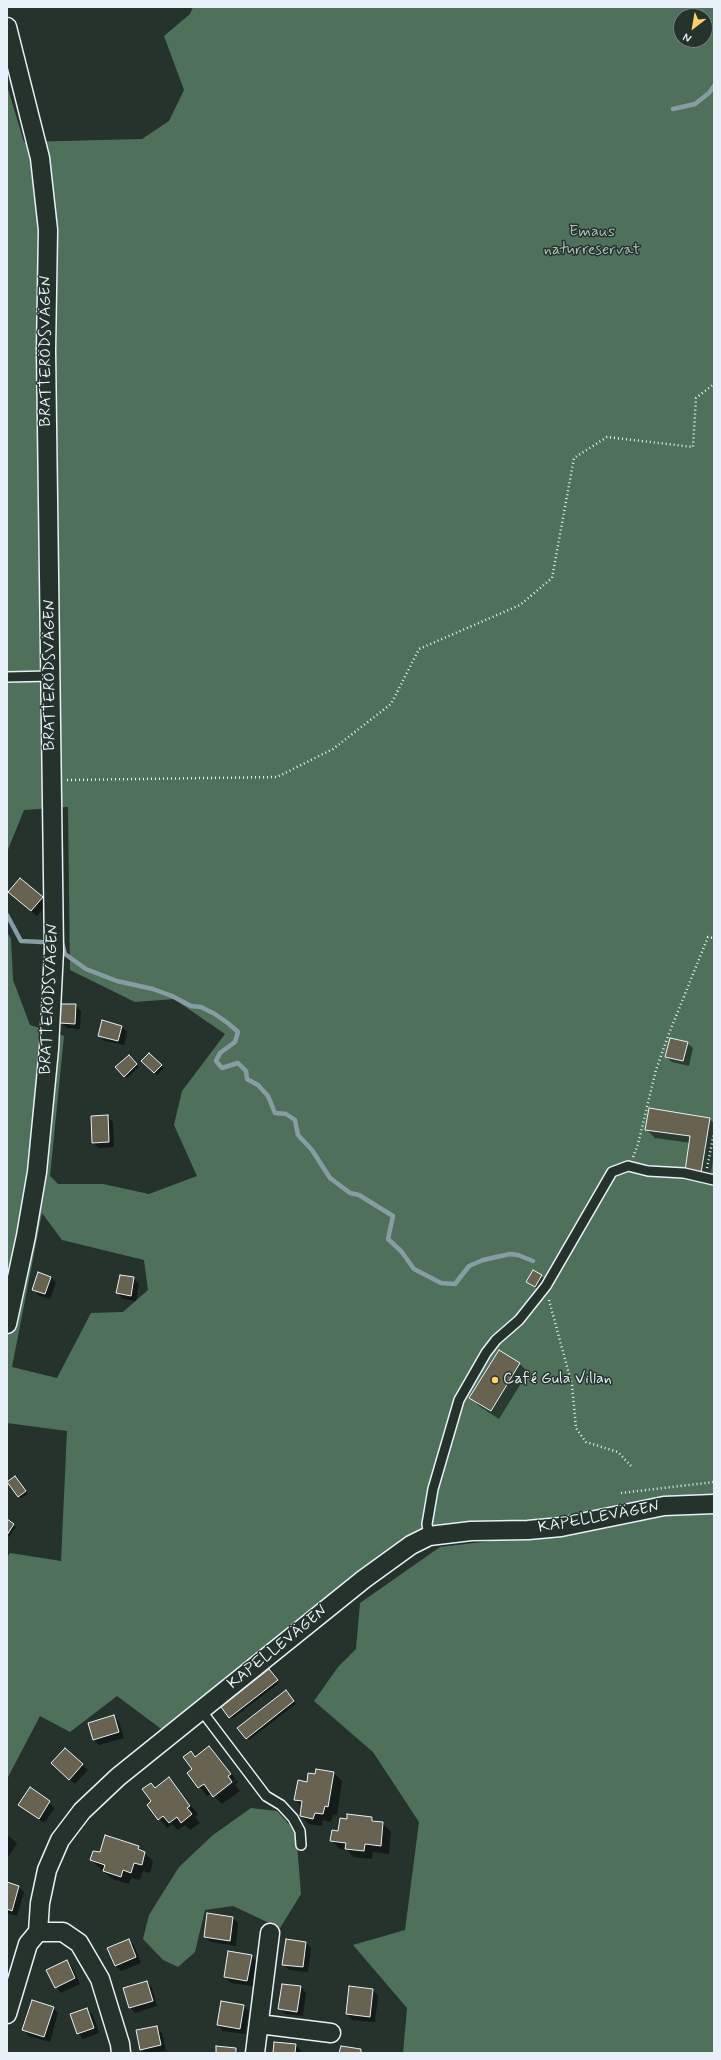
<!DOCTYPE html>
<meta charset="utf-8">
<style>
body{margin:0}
#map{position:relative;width:721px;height:2060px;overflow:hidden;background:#26332d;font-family:Mynerve,sans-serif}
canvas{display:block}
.frame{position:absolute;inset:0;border:8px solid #e8f1f8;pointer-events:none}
.north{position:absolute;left:673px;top:8px;width:40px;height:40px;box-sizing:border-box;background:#26332d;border:1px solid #747f7e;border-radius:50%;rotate:211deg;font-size:11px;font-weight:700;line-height:16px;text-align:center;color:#e8f1f8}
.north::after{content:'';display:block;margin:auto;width:14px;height:18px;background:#ffd166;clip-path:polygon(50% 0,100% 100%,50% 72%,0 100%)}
</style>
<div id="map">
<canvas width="721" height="2060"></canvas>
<div class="frame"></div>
<div class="north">N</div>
</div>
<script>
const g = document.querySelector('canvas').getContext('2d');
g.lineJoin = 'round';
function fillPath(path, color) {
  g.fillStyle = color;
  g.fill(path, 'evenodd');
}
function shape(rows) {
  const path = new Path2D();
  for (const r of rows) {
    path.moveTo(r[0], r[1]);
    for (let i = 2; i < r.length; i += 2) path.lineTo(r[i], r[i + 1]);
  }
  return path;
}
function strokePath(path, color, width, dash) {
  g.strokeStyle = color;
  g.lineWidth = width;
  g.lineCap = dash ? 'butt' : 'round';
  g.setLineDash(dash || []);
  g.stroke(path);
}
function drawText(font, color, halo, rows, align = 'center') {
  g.font = font + ' Mynerve,sans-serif';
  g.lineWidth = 3;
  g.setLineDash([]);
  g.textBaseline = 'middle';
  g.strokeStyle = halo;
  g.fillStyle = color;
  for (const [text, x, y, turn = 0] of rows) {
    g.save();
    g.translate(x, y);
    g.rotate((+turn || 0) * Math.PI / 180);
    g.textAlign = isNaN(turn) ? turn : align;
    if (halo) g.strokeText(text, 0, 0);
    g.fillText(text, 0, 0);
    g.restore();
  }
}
fillPath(shape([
 [193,7,714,7,714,1496,551,1524,500,1526,386,1553,301,1616,265,1648,164,1731,117,1696,70,1732,40,1716,7,1779,7,1558,10,1553,61,1561,67,1431,7,1423,7,932,11,939,13,980,30,1025,64,1036,50,1176,58,1184,103,1184,149,1194,197,1176,174,1125,182,1091,225,1034,174,999,135,1002,70,970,68,807,24,810,7,852,7,86,24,142,142,139,169,121,184,90,164,36,190,14],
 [681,16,705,16,705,40,681,40],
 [42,1213,62,1240,144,1260,148,1290,123,1312,91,1313,57,1378,12,1367],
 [688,1511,714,1513,714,2053,403,2053,407,2008,353,1945,405,1930,419,1822,373,1752,314,1701,338,1667,356,1649,360,1603,440,1547,610,1527,646,1517],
 [251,1808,277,1811,296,1832,301,1894,280,1928,233,1906,205,1910,195,1952,178,1967,163,1960,143,1939,149,1915,179,1867,213,1835]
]), '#4f715c');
fillPath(shape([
 [9,892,42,897,48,903,37,916],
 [75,1005,81,1011,80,1029,67,1028,61,1023],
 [122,1027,127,1032,124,1045,105,1041,99,1035],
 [687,1043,693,1048,689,1066,672,1062,666,1057],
 [149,1054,164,1068,157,1075,142,1061],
 [129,1056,139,1067,127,1078,117,1068],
 [107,1116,113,1122,114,1147,99,1148,93,1143],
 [709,1119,714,1123,714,1152,710,1181,695,1179,691,1143,655,1138,646,1129],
 [541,1276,544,1278,537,1289,527,1282],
 [51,1277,56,1283,50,1299,38,1295,33,1289],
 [133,1278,139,1284,136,1301,123,1299,118,1293],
 [519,1363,528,1372,499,1419,479,1406,471,1398],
 [18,1480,28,1494,21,1498,19,1496],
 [7,1520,16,1527,9,1537,7,1535],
 [271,1673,279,1683,232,1719,230,1717],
 [288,1694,296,1704,249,1740,247,1738],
 [114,1716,119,1722,124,1738,99,1745,94,1740],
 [209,1747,236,1779,214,1795,212,1793,207,1796,188,1773,193,1770,191,1752,196,1757],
 [82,1765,88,1770,75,1784,58,1769],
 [334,1773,342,1781,337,1815,333,1814,331,1822,323,1820,322,1826,309,1824,301,1816,302,1806,295,1800,308,1783],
 [169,1779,198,1814,195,1817,200,1823,190,1830,185,1825,178,1830,172,1824,167,1828,148,1805,153,1801,155,1789],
 [237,1780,238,1782,235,1785,240,1791,222,1804,215,1797],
 [30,1789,55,1808,44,1823,19,1805],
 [372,1818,376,1822,382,1823,391,1832,389,1854,373,1852,372,1859,354,1857,347,1850,340,1849,332,1841,339,1832],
 [7,1835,17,1843,7,1859],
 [138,1847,153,1861,150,1873,143,1871,140,1880,131,1878,129,1884,112,1879,91,1860,101,1854],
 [7,1884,19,1887,24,1892,17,1916,7,1913],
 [233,1918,238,1923,236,1946,211,1942,205,1937],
 [128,1940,134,1945,141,1963,121,1971,115,1965],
 [306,1943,311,1948,308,1972,289,1970,284,1964],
 [251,1956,257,1962,253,1986,231,1983,225,1977],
 [67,1961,72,1967,80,1984,61,1993,56,1987],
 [147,1982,152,1988,157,2006,135,2013,130,2007],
 [301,1987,306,1993,303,2016,285,2014,279,2008],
 [372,1990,378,1995,375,2022,352,2020,347,2014],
 [243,2006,249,2011,245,2034,223,2031,218,2025],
 [53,2007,58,2013,50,2042,29,2036,24,2030],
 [87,2009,93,2015,99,2033,83,2039,78,2033],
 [156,2027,162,2033,166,2051,144,2053,141,2049],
 [296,2045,301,2051,301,2053,274,2053],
 [217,2047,236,2049,240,2053,217,2053]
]), '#0007');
strokePath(shape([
 [673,109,695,104,709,93,714,86],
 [7,915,21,941,42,942],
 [62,943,65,954,86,969,117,981,153,989,172,996,191,1006,201,1007,215,1014,229,1024,238,1032,235,1042,220,1053,216,1061,222,1068,238,1063,246,1071,247,1079,258,1085,268,1096,275,1113,286,1114,295,1120,298,1135,312,1150,330,1178,350,1193,359,1195,393,1216,388,1239,401,1251,414,1269,441,1283,455,1284,469,1266,483,1260,510,1254,518,1255,533,1261]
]), '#869ea3', 4.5);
const building = shape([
 [20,878,43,897,31,911,8,892,20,878],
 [61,1004,76,1004,75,1024,60,1023,61,1004],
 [102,1020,122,1026,118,1041,98,1036,102,1020],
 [670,1038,688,1042,683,1061,665,1057,670,1038],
 [149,1053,162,1065,154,1073,141,1061,149,1053],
 [129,1055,137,1064,124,1077,115,1067,129,1055],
 [649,1108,710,1118,701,1173,685,1171,690,1136,645,1130,649,1108],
 [108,1115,109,1142,92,1143,91,1116,108,1115],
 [533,1270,542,1275,535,1287,526,1282,533,1270],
 [38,1272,51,1277,45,1294,32,1290,38,1272],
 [120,1275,134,1277,131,1296,116,1293,120,1275],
 [499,1350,520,1363,491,1411,469,1398,499,1350],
 [15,1476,26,1491,18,1497,7,1482,15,1476],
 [7,1519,14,1524,7,1535,7,1519],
 [269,1669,278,1680,229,1718,221,1707,269,1669],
 [286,1690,294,1701,246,1739,237,1728,286,1690],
 [114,1715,119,1732,93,1740,88,1723,114,1715],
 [209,1746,231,1774,228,1776,232,1782,213,1797,204,1784,198,1788,187,1773,192,1769,183,1757,191,1751,195,1757,209,1746],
 [65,1748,83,1764,69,1780,51,1763,65,1748],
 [316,1769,334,1772,328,1807,325,1806,323,1814,315,1813,313,1819,300,1816,302,1801,294,1800,298,1780,307,1782,308,1773,315,1774,316,1769],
 [169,1777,190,1806,187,1808,192,1814,181,1823,177,1817,169,1823,163,1816,158,1820,147,1805,151,1801,142,1789,151,1783,155,1788,169,1777],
 [30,1787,50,1801,39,1819,18,1805,30,1787],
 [347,1814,372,1817,372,1821,383,1822,381,1846,365,1844,364,1851,345,1849,346,1843,330,1841,332,1830,338,1831,340,1818,347,1819,347,1814],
 [105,1835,139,1846,138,1849,145,1852,142,1865,134,1863,131,1873,123,1870,121,1877,103,1871,105,1865,90,1860,93,1851,100,1852,105,1835],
 [7,1882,19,1886,12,1911,7,1909,7,1882],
 [207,1913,233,1917,230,1941,204,1937,207,1913],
 [129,1939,136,1957,115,1966,107,1948,129,1939],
 [286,1939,306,1942,303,1967,282,1965,286,1939],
 [228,1951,252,1955,247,1981,224,1977,228,1951],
 [67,1960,75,1978,55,1988,46,1970,67,1960],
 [147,1981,153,2001,129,2008,123,1988,147,1981],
 [282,1984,301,1986,297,2012,278,2009,282,1984],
 [349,1986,373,1989,370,2017,346,2014,349,1986],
 [32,2000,54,2007,44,2037,22,2030,32,2000],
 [221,2001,244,2005,240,2029,217,2025,221,2001],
 [87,2008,94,2028,77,2034,70,2014,87,2008],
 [157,2026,161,2045,140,2050,136,2030,157,2026],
 [274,2042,296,2044,295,2053,273,2053,274,2042],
 [216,2046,236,2048,236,2053,216,2053,216,2046],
 [341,2046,361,2049,361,2053,339,2053,341,2046]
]);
fillPath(building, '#686251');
strokePath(building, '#e8f1f8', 1);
const lane = shape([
 [7,677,50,676],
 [429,1536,427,1524,433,1489,459,1400,486,1353,496,1340,519,1320,546,1286,612,1172,628,1166,648,1171,684,1173,714,1180],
 [201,1710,266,1796,281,1805,293,1818,300,1831,301,1845]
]);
const street = shape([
 [7,27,40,158,48,230,46,350,54,951,49,1049,37,1172,26,1236,7,1324],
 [38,1932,63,1932,79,1943,100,1979,120,2044,121,2053],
 [7,2014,28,1944,38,1932,40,1903,47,1870,60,1840,82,1811,118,1777,364,1579,411,1545,429,1536,471,1531,528,1530,561,1527,664,1506,714,1504],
 [259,2024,331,2033],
 [255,2053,270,1933]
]);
strokePath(lane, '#e8f1f8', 12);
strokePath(street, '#e8f1f8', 21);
strokePath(shape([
 [67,780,277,777,333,749,391,704,419,649,520,605,552,578,574,458,607,437,693,447,696,398,714,384],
 [633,1157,638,1144,656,1070,668,1036,708,937,714,938],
 [707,1168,714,1133],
 [549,1300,572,1385,576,1428,586,1442,618,1452,631,1466],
 [621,1493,714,1482]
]), '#e8f1f8', 2.5, [1, 3]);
strokePath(lane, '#26332d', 9);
strokePath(street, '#26332d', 18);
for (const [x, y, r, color] of [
 [495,1380,4,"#ffd166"]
]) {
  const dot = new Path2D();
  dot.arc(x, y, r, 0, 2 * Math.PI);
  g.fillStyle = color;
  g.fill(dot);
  strokePath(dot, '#26332d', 1.5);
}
drawText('16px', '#abbeba', '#26332d', [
 ["Emaus",592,233],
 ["naturreservat",592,251]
]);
drawText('16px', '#e8f1f8', '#26332d', [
 ["BRATTERÖDSVÄGEN",47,351,-90],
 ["BRATTERÖDSVÄGEN",51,675,-90],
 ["BRATTERÖDSVÄGEN",50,999,-87],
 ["KAPELLEVÄGEN",599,1518,-10],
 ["KAPELLEVÄGEN",278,1648,-39]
]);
drawText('16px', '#e8f1f8', '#26332d', [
 ["Café Gula Villan",503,1380]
], 'left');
</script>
